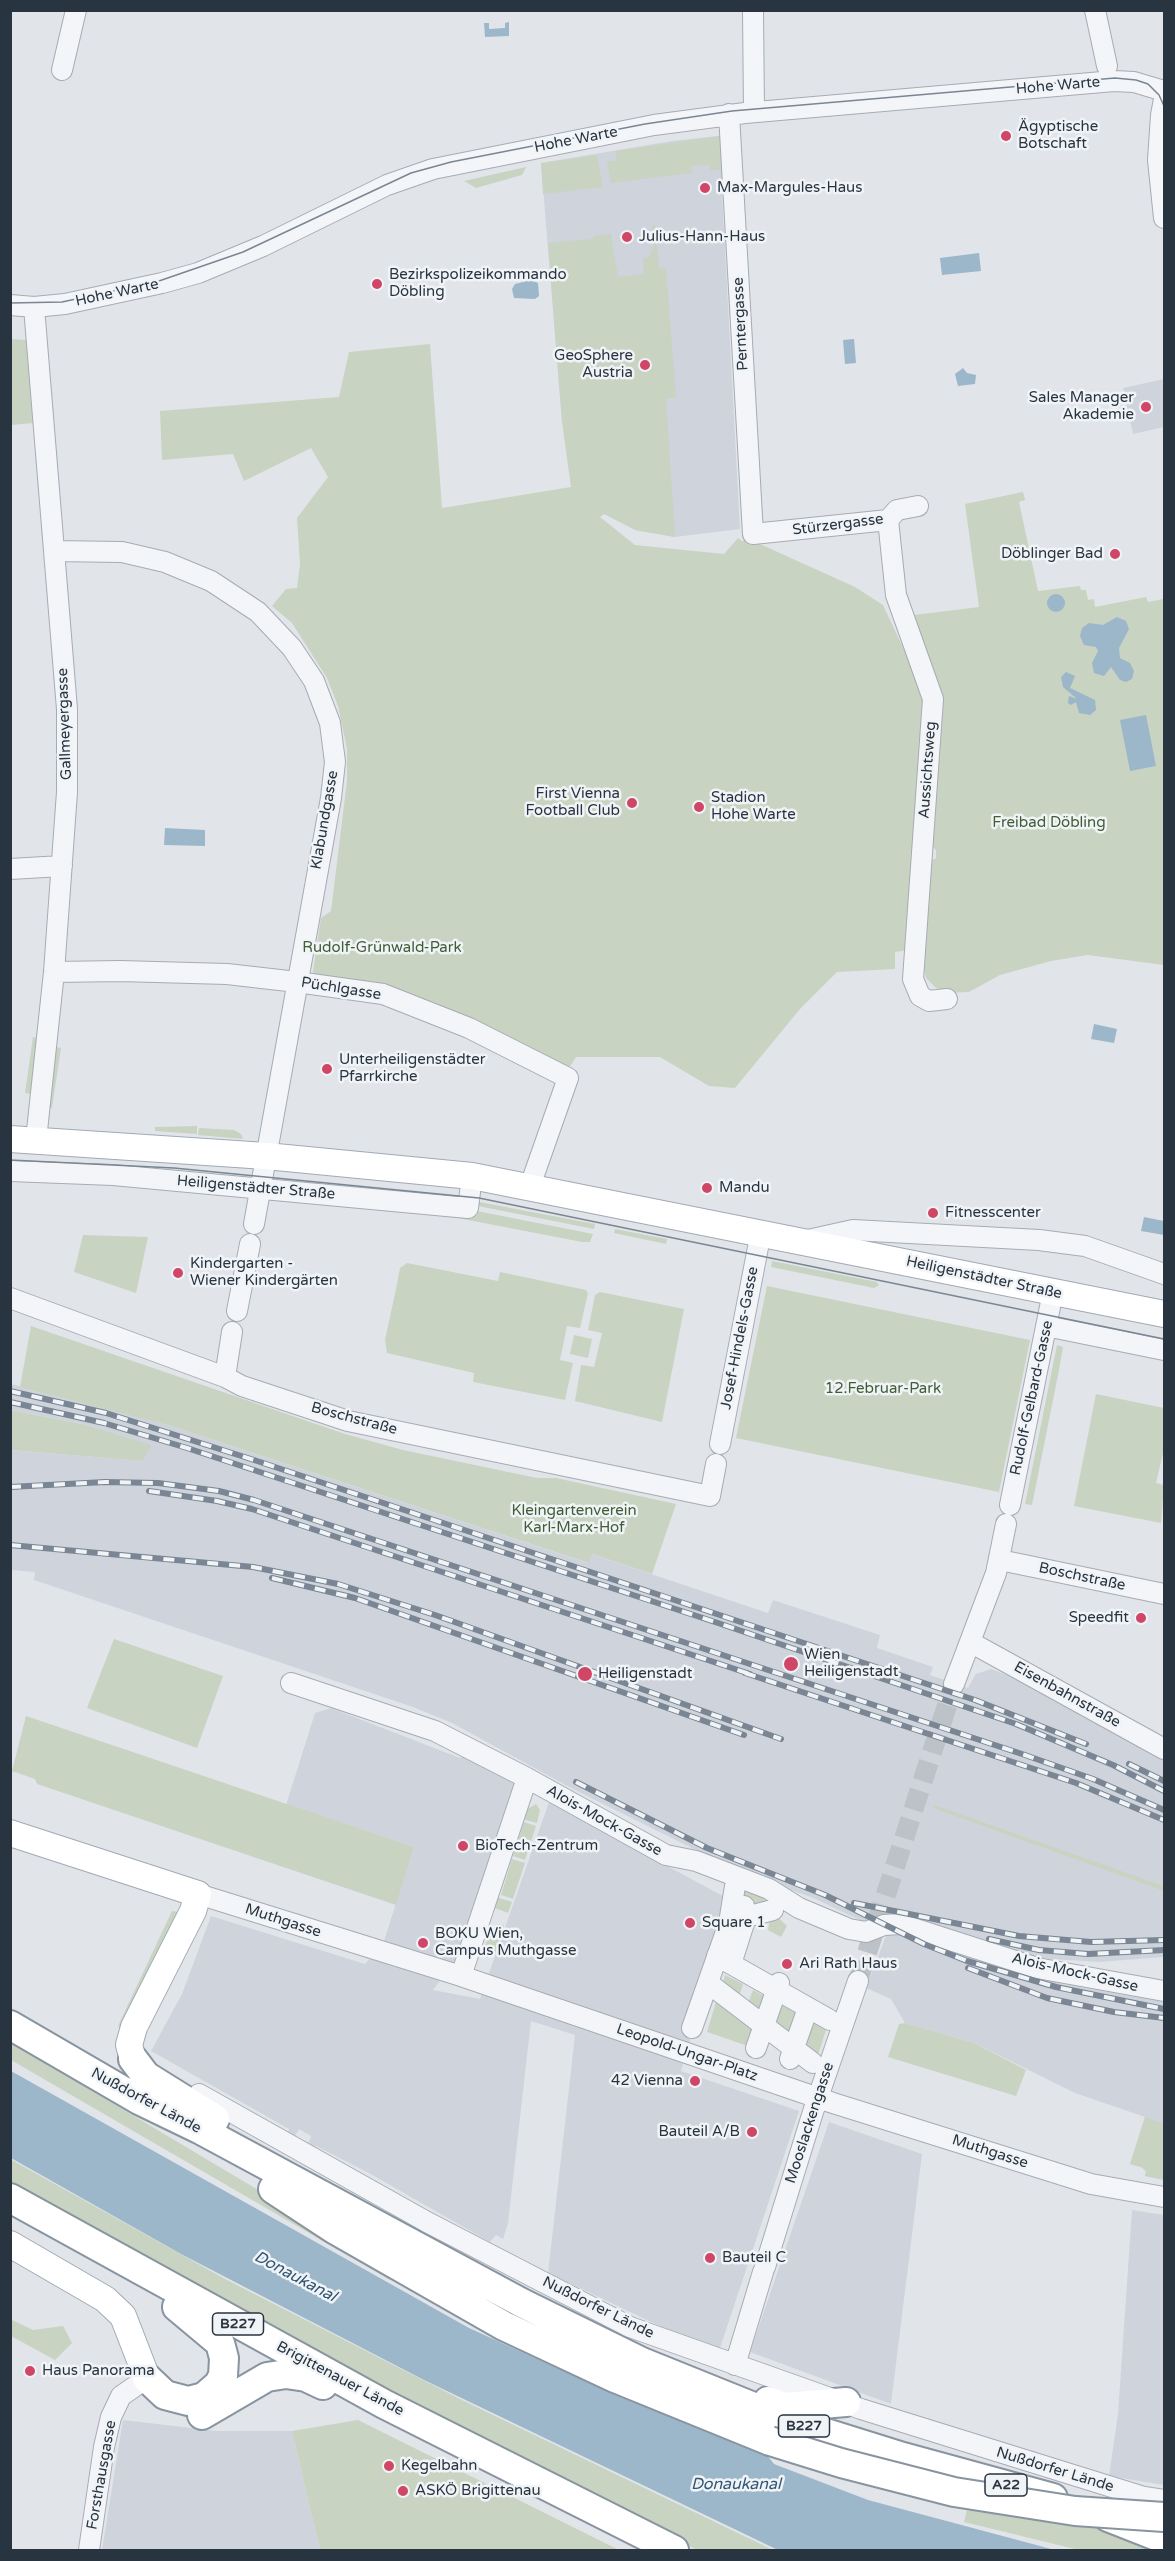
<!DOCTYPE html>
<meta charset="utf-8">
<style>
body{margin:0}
#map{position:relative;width:1175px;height:2561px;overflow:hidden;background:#e1e5ea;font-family:"Varela Round",sans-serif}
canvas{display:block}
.frame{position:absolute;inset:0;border:12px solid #293441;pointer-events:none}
</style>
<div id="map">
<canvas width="1175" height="2561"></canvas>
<div class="frame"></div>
</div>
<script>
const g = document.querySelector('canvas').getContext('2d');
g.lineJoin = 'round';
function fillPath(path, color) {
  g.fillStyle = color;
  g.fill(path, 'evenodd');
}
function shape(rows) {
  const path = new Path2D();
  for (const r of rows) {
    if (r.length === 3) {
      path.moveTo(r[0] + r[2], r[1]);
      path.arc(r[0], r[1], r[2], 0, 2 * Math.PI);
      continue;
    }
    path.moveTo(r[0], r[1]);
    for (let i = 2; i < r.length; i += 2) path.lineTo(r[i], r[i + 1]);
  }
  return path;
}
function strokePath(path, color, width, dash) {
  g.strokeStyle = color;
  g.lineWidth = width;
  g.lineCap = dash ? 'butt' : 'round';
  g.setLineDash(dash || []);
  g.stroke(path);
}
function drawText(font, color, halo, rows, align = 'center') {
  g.font = font + ' "Varela Round",sans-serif';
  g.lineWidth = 5;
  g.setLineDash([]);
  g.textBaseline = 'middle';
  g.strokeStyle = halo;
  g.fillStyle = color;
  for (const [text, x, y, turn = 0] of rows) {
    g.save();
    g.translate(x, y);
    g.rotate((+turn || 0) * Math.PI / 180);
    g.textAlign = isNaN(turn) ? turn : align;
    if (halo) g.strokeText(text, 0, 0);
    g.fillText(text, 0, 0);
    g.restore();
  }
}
fillPath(shape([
 [726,135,727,192,722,193,740,529,675,537,635,530,562,422,541,163,672,141],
 [1164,379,1164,427,1133,434,1123,388],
 [11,1384,75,1399,168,1425,588,1563,591,1554,768,1613,773,1600,880,1635,877,1648,933,1667,930,1675,968,1688,976,1674,991,1669,1010,1676,1164,1758,1164,1957,1099,1962,1036,1958,872,1913,944,1946,994,1963,1063,1984,1164,2002,1164,2180,1145,2176,1146,2171,1141,2167,1130,2164,1145,2117,1075,2093,974,2043,905,2023,891,1999,866,1988,887,1933,811,1897,740,1872,571,1788,452,1723,413,1707,34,1580,35,1572,11,1570,10,1450,143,1461,150,1445,87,1425,11,1410],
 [331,1708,460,1758,464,1753,515,1782,462,1952,433,1990,480,1999,549,1802,732,1901,681,2071,799,2111,720,2348,668,2330,548,2273,575,2035,531,2021,508,2223,503,2239,496,2235,490,2242,367,2172,316,2146,314,2147,308,2144,311,2136,299,2129,295,2136,288,2133,289,2129,151,2051,182,1994,211,1916,365,1964,384,1941,414,1847,286,1805,315,1713],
 [829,2122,922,2154,891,2404,750,2352],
 [1132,2210,1164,2215,1164,2485,1109,2476,1118,2414],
 [123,2420,217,2431,292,2431,320,2550,102,2550]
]), '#cfd4dc');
fillPath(shape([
 [726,135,726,183,721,183,720,170,710,170,709,165,691,166,692,173,611,183,607,161,617,161,615,151],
 [597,155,603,187,543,194,541,163],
 [526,167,522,175,476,188,464,181],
 [652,225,655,225,659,268,666,269,676,397,666,399,675,537,635,530,604,514,600,517,635,545,724,554,738,538,742,541,751,540,855,587,883,605,928,701,908,950,895,952,895,969,837,972,800,1009,735,1088,709,1086,660,1057,576,1057,569,1068,480,1027,312,978,321,918,331,911,347,781,347,749,338,706,327,678,292,623,272,606,286,589,297,588,300,564,297,518,328,477,311,448,244,481,233,454,162,460,160,411,339,397,349,352,430,344,442,508,571,487,562,422,548,243,593,239,593,236,611,234,618,277,644,274,643,258,648,258,654,247],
 [11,339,26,340,33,423,11,425],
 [1023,492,1025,500,1019,502,1038,591,1080,586,1081,590,1086,590,1088,600,1094,599,1095,607,1146,597,1148,602,1163,599,1164,965,1088,955,1051,961,1000,975,969,992,945,993,935,987,926,978,923,967,931,861,936,858,936,850,932,847,921,652,927,649,923,645,914,615,979,607,965,504],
 [33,1037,39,1038,31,1094,25,1093],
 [56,1047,61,1048,52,1108,47,1107],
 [197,1126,197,1134,155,1131,155,1127],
 [199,1128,234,1130,241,1134,243,1139,198,1135],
 [273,1199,472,1210,593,1234,590,1242,582,1242,458,1218],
 [474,1201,595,1224,594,1229,473,1205],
 [615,1229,667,1239,666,1244,614,1233],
 [83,1235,148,1237,136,1293,74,1272],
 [772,1261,877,1282,879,1285,874,1288,771,1267],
 [407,1263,498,1281,500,1272,586,1290,588,1293,580,1328,567,1326,560,1360,573,1363,565,1400,473,1382,474,1373,387,1353,385,1340,396,1289,400,1268],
 [767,1286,1030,1340,999,1492,736,1438],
 [600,1292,684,1309,662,1422,575,1401,581,1365,594,1367,602,1333,588,1330,595,1295],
 [31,1326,345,1434,403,1450,537,1478,556,1478,676,1504,652,1574,592,1554,589,1563,168,1425,20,1387],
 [574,1335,592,1339,588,1358,570,1354],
 [1057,1345,1063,1347,1058,1375,1032,1505,1025,1504],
 [1096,1394,1164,1408,1164,1449,1156,1483,1164,1485,1161,1523,1074,1506],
 [10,1410,87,1425,151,1445,143,1461,11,1450],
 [114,1639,223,1676,197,1748,87,1708],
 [26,1716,414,1847,396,1905,37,1784,35,1779,12,1771],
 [536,1804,540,1810,537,1823,522,1819,524,1811],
 [934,1805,1164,1886,1164,1891,933,1808],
 [524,1822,536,1826,525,1860,513,1856],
 [512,1859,525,1863,513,1899,501,1895],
 [740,1888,761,1896,768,1902,762,1907,747,1904],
 [496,1897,512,1902,508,1913,495,1908],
 [172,1911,179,1912,120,2029,118,2026],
 [771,1911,787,1926,781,1937,768,1930],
 [497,1924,504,1925,495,1954,487,1958,482,1955,491,1929],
 [725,1975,743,1984,739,1997,722,1986],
 [753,1990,764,1996,760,2010,748,2003],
 [717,1999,754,2027,748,2046,707,2032],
 [779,2004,800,2015,792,2037,773,2024],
 [809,2020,826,2030,817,2058,800,2047],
 [905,2023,974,2043,1026,2070,1016,2096,888,2057,899,2024],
 [10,2042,394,2271,390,2280,11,2060],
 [1145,2117,1164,2124,1164,2180,1145,2176,1146,2171,1141,2167,1130,2164],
 [10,2159,227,2280,462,2400,773,2550,697,2550,341,2368,11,2190],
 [10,2319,33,2330,63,2326,72,2343,55,2360,11,2336],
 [358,2420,619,2550,320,2550,292,2431],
 [967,2510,1164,2528,1164,2550,1079,2550,964,2522]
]), '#c8d3c2');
fillPath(shape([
 [509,22,509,36,485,37,484,23,489,23,489,29,505,28,505,23],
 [979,253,981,271,942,275,940,258],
 [531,280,538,283,539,296,535,299,514,298,512,289,515,284],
 [854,339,856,363,845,364,843,340],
 [963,368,967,373,976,375,975,384,958,386,955,374],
 [1056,603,9],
 [1117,617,1126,621,1129,629,1119,648,1120,658,1130,663,1134,671,1132,679,1126,682,1120,680,1111,667,1104,676,1094,673,1092,663,1098,651,1096,647,1084,645,1080,636,1082,628,1089,623,1103,625],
 [1066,672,1075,676,1070,688,1095,700,1096,710,1090,715,1079,713,1076,702,1071,705,1068,703,1069,696,1077,699,1063,687,1061,677],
 [1146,715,1156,766,1130,771,1120,720],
 [165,828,205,830,205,846,164,845],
 [1094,1024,1117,1029,1114,1043,1091,1039],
 [1144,1217,1164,1221,1164,1235,1141,1231],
 [11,2071,469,2328,620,2397,766,2454,774,2464,868,2500,1055,2550,778,2550,424,2380,181,2254,11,2158]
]), '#9cb6ca');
strokePath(shape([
 [858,1981,954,1684]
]), '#bcc2c8', 20, [20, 10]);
const minor = shape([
 [753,10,754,112],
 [1095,10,1107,66],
 [62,70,76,10],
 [1164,99,1161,115,1158,160,1164,218],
 [729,114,753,534,888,520,897,510,918,506],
 [10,305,34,307,65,304,162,283,198,273,263,246,387,185,433,169,654,125,745,113,1114,81,1134,82,1164,91],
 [34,307,67,709,67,792,54,972,36,1140],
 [888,520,896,595,933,699,913,979,920,996,929,1001,947,999],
 [55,551,122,552,165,562,211,581,258,612,292,648,314,681,330,723,335,762,331,798,254,1224],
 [10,869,62,866],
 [54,972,120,971,227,974,297,982,383,994,469,1028,568,1078,530,1186],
 [10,1171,113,1175,468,1208,472,1176],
 [808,1240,853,1230,1039,1240,1085,1246,1164,1274],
 [10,1298,225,1377,242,1386,348,1421,710,1496,716,1464],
 [237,1311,250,1244],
 [1046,1326,1164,1350],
 [225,1377,232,1332],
 [720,1444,761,1232],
 [1010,1505,1053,1292],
 [1000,1560,1164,1594],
 [970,1642,1164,1749],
 [291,1683,435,1731,527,1778,666,1855,696,1861,769,1889,799,1908,849,1929,866,1932,884,1925,900,1924,1037,1968,1164,1991],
 [954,1684,996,1573,1006,1524],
 [198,1894,461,1976,833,2103,1091,2184,1164,2197],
 [744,1906,746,1917,773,1910],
 [717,1956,830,2020],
 [731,1964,746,1917],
 [461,1976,527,1778],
 [708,1983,813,2063],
 [692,2028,729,1923,735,1886],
 [756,2048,779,1983],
 [790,2059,808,2008],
 [199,2094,427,2222,630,2327,861,2409,1144,2497,1164,2500],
 [765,2267,813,2112,858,1981],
 [735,2365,763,2272],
 [89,2550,104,2447,111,2417,121,2396,147,2378]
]);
const major = shape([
 [10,1139,266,1156,472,1176,1164,1314],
 [10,1833,198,1894,193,1911,134,2027,129,2045,133,2059],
 [10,2244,105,2299,123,2316,147,2378]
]);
const highway = shape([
 [10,2025,139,2100,199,2129,522,2303,642,2362,791,2422,903,2457,1053,2498],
 [133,2059,146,2076,215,2119],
 [273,2189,334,2229,504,2326,615,2378,770,2441],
 [10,2198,384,2404,674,2550],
 [147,2378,165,2395,188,2401,204,2397,218,2385,223,2376,224,2358,220,2343,177,2307],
 [768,2401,785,2407,846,2402],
 [202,2415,267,2377,286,2374,306,2377,323,2385],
 [1108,2517,1164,2539]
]);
strokePath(minor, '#a6acb4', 22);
strokePath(major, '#a0aab5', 28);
strokePath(highway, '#8894a0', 32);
strokePath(minor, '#f4f5f8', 20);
strokePath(major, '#fff', 26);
strokePath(highway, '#fff', 28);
strokePath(shape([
 [1164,133,1164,183],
 [10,303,62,302,159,281,243,252,411,173,451,162,645,124,732,111,1115,78,1136,80,1148,84,1159,95,1164,106],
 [10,1160,174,1168,479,1198,1164,1339]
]), '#7a8693', 1.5);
const rail = shape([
 [10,1391,106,1413,254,1460,975,1700,1086,1744],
 [10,1402,104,1423,187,1448,718,1623,1016,1724,1113,1765,1164,1791],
 [10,1487,105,1482,158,1483,219,1491,254,1500,1025,1755,1093,1779,1164,1810],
 [149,1491,217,1501,252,1509,750,1674,745,1673],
 [10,1545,253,1567,338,1584,435,1615,781,1739],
 [272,1578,355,1598,744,1735],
 [745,1673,1076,1783,1164,1820],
 [1129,1764,1164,1781],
 [576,1782,707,1848,825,1895,924,1944,967,1961,1056,1987,1164,2009],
 [854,1903,1019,1936,1091,1942,1164,1940],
 [989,1939,1039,1950,1088,1954,1164,1950],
 [968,1968,1047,1998,1114,2012,1164,2018]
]);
strokePath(rail, '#7a8693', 6);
strokePath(rail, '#f0f4f7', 4, [11]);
const highwayBridge = shape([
 [770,2441,841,2463,954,2492,1075,2511,1164,2517]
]);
strokePath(highwayBridge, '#8894a0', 32, []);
strokePath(highwayBridge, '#fff', 28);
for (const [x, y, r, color] of [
 [1006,136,6,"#cf4666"],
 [705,188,6,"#cf4666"],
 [627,237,6,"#cf4666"],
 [377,284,6,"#cf4666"],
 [645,365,6,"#cf4666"],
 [1146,407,6,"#cf4666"],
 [1115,554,6,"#cf4666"],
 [632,803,6,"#cf4666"],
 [699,807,6,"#cf4666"],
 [327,1069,6,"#cf4666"],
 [707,1188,6,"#cf4666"],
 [933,1213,6,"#cf4666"],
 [178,1273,6,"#cf4666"],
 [1141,1618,6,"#cf4666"],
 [791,1664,8,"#cf4666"],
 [585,1674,8,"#cf4666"],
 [463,1846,6,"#cf4666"],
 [690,1923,6,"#cf4666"],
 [423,1943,6,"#cf4666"],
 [787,1964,6,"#cf4666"],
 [695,2081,6,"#cf4666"],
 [752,2132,6,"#cf4666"],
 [710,2258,6,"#cf4666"],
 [30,2371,6,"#cf4666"],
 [389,2466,6,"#cf4666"],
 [403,2491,6,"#cf4666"]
]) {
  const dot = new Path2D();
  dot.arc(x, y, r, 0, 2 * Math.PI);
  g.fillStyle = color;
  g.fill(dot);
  strokePath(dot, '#f0f4f7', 2);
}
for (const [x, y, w] of [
 [238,2324,51],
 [804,2426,51],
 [1006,2485,42]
]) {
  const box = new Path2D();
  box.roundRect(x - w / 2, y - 11, w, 22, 4.5);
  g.fillStyle = '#f0f4f7';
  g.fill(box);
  strokePath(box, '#293441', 1.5);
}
drawText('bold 14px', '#293441', null, [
 ["B227",238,2324],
 ["B227",804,2426],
 ["A22",1006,2485]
]);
drawText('15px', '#293441', '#f0f4f7', [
 ["Hohe Warte",1058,86,-5],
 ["Hohe Warte",576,140,-11],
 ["Hohe Warte",117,293,-12],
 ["Perntergasse",741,324,-93],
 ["Stürzergasse",838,525,-7],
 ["Gallmeyergasse",65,724,-92],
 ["Aussichtsweg",928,770,-86],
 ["Klabundgasse",325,820,-80],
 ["Püchlgasse",341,989,9],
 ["Heiligenstädter Straße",256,1188,5],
 ["Heiligenstädter Straße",984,1278,12],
 ["Josef-Hindels-Gasse",740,1338,-79],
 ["Rudolf-Gelbard-Gasse",1032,1398,-78],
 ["Boschstraße",354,1419,15],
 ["Boschstraße",1082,1577,12],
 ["Eisenbahnstraße",1067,1695,29],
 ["Alois-Mock-Gasse",604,1821,29],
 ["Muthgasse",283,1921,18],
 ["Alois-Mock-Gasse",1075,1973,13],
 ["Leopold-Ungar-Platz",687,2053,19],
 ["Nußdorfer Lände",146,2101,28],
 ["Mooslackengasse",810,2123,-72],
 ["Muthgasse",990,2152,18],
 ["Nußdorfer Lände",598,2308,26],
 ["Brigittenauer Lände",340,2379,28],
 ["Nußdorfer Lände",1055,2470,17],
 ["Forsthausgasse",102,2475,-80]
]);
drawText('15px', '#293441', '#f0f4f7', [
 ["Ägyptische",1018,127],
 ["Botschaft",1018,144],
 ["Max-Margules-Haus",717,188],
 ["Julius-Hann-Haus",639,237],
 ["Bezirkspolizeikommando",389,275],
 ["Döbling",389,292],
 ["GeoSphere",633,356,"right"],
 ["Austria",633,373,"right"],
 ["Sales Manager",1134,398,"right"],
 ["Akademie",1134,415,"right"],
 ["Döblinger Bad",1103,554,"right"],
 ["First Vienna",620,794,"right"],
 ["Football Club",620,811,"right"],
 ["Stadion",711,798],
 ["Hohe Warte",711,815],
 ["Unterheiligenstädter",339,1060],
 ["Pfarrkirche",339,1077],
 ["Mandu",719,1188],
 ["Fitnesscenter",945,1213],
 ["Kindergarten -",190,1264],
 ["Wiener Kindergärten",190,1281],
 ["Speedfit",1129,1618,"right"],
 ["Wien",804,1655],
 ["Heiligenstadt",804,1672],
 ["Heiligenstadt",598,1674],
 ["BioTech-Zentrum",475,1846],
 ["Square 1",702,1923],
 ["BOKU Wien,",435,1934],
 ["Campus Muthgasse",435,1951],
 ["Ari Rath Haus",799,1964],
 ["42 Vienna",683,2081,"right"],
 ["Bauteil A/B",740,2132,"right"],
 ["Bauteil C",722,2258],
 ["Haus Panorama",42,2371],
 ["Kegelbahn",401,2466],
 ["ASKÖ Brigittenau",415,2491]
], 'left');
drawText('15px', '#415d36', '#f0f4f7', [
 ["Freibad Döbling",1049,823],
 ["Rudolf-Grünwald-Park",382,948],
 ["12.Februar-Park",883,1389],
 ["Kleingartenverein",574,1511],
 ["Karl-Marx-Hof",574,1528]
]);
drawText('italic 16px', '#335675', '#f0f4f7', [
 ["Donaukanal",295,2277,28],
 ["Donaukanal",736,2485]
]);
</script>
